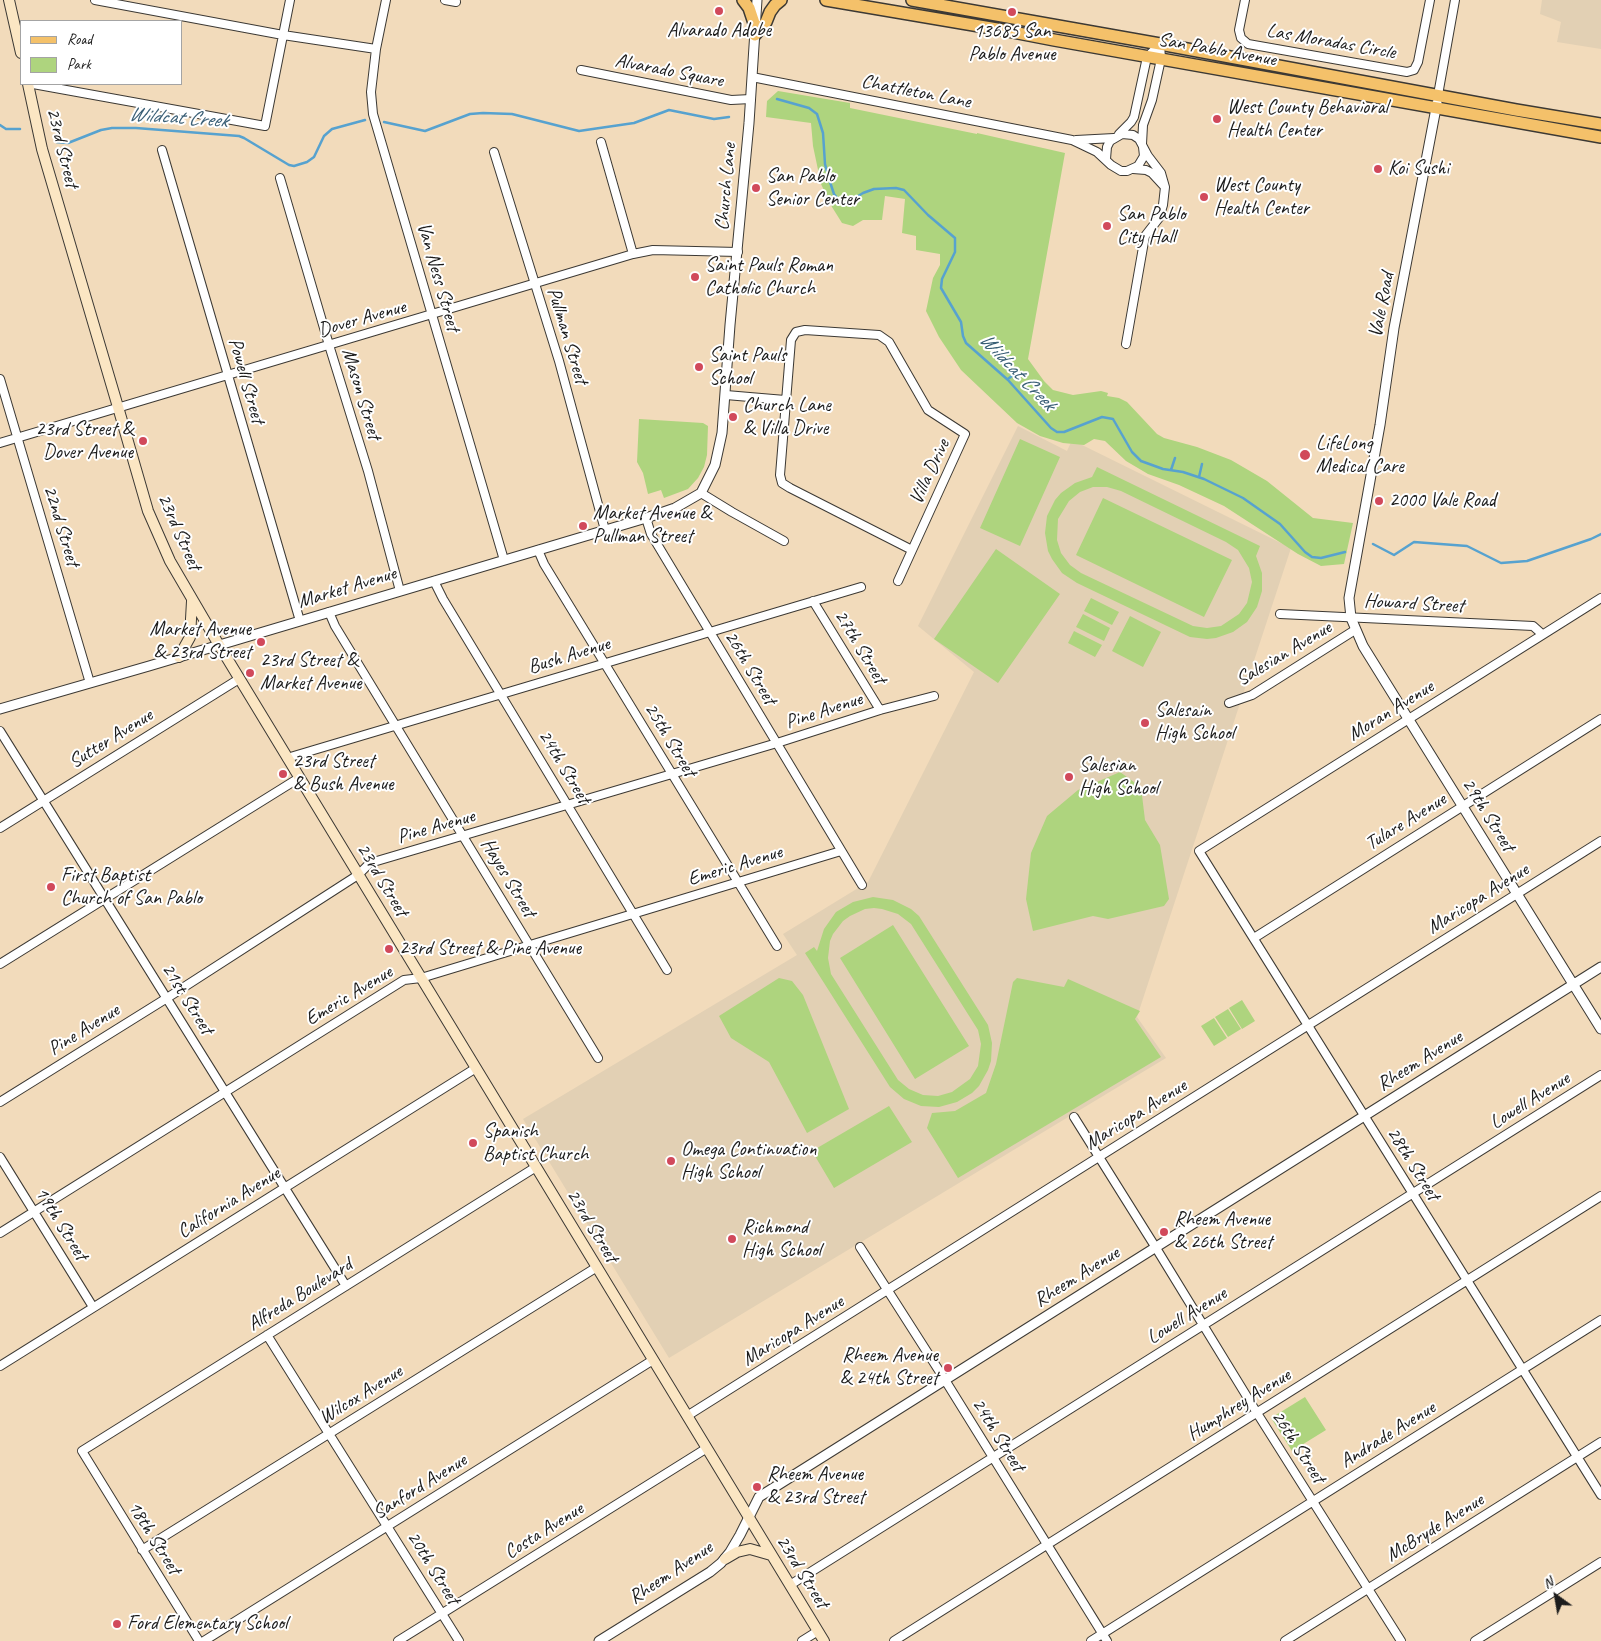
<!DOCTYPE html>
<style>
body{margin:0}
#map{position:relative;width:1601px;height:1641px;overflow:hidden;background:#f2dbbb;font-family:Caveat,sans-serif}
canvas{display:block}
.legend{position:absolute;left:20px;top:20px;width:162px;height:65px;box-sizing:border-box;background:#fff;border:1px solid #a4a4a4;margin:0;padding:6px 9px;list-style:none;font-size:15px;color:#1c1c1c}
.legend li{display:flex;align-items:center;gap:10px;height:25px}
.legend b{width:25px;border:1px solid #a4a4a4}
.north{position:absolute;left:1531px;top:1571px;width:50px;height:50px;-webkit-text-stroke:4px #fff;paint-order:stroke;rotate:328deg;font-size:14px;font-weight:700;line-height:20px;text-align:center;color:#1c1c1c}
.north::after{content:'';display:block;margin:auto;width:18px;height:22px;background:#1c1c1c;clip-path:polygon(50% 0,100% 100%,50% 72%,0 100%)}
</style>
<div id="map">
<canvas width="1601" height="1641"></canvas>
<ul class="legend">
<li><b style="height:6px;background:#f4c16a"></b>Road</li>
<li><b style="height:14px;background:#aed47e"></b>Park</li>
</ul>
<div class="north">N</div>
</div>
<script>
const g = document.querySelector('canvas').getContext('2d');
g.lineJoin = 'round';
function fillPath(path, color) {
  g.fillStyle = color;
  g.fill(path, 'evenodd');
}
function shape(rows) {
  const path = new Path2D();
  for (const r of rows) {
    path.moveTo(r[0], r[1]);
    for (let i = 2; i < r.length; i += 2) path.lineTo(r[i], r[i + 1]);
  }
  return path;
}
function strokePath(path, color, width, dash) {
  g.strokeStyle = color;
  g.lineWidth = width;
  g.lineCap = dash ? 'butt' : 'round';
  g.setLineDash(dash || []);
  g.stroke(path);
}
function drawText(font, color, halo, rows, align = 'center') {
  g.font = font + ' Caveat,sans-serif';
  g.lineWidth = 4;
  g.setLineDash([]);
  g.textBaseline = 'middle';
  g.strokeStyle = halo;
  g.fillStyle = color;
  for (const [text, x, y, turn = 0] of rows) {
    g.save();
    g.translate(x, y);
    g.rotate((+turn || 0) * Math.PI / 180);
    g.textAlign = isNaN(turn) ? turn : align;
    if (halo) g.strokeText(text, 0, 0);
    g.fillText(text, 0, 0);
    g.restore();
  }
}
fillPath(shape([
 [1542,0,1601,0,1601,49,1557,42,1561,22,1540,14],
 [1018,426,1067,451,1072,440,1291,548,1137,1017,1166,1058,669,1358,523,1119,797,955,783,934,868,882,974,672,918,626]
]), '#e2d0b4');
fillPath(shape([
 [778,91,850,103,850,108,977,134,977,133,1065,153,1028,359,1044,381,1053,390,1073,395,1101,391,1108,393,1107,396,1119,398,1127,402,1157,434,1164,438,1197,447,1231,460,1267,481,1313,518,1353,523,1344,564,1321,566,1298,554,1224,506,1179,485,1148,474,1126,461,1105,441,1094,439,1084,445,1063,443,1040,436,1017,423,961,370,939,337,926,311,933,278,940,265,940,254,916,250,916,236,902,233,905,199,885,196,882,220,863,220,853,226,842,223,832,207,821,184,813,146,811,123,766,117,767,101],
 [639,419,703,423,708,426,707,455,704,467,698,478,688,489,664,498,661,490,648,494,643,473,637,462],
 [1020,439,1060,457,1020,546,980,528],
 [1097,467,1260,546,1256,556,1262,573,1262,591,1257,607,1247,622,1233,632,1216,638,1207,639,1190,637,1077,583,1062,573,1052,559,1048,551,1045,533,1047,516,1055,500,1061,493,1075,483,1092,477],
 [1093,487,1107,487,1121,491,1226,542,1238,550,1249,568,1252,582,1247,603,1239,614,1221,626,1207,628,1193,626,1081,573,1070,565,1061,553,1057,540,1058,519,1069,501,1080,492],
 [1103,498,1232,560,1204,617,1076,555],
 [996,549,1060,594,998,683,934,639],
 [1091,598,1119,612,1112,625,1084,611],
 [1083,614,1110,628,1104,641,1076,627],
 [1130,616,1161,632,1143,667,1112,651],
 [1074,631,1102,645,1095,657,1068,643],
 [1120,772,1141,787,1145,820,1160,845,1169,899,1164,906,1108,919,1093,916,1033,931,1026,899,1031,853,1047,816,1078,790],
 [873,897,893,900,911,909,919,916,988,1025,992,1043,991,1061,988,1070,979,1086,972,1093,957,1102,939,1107,921,1106,904,1099,890,1087,805,953,814,947,817,951,824,929,836,912,853,902],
 [874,908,882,909,898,914,911,924,978,1030,981,1044,978,1066,970,1079,952,1092,938,1096,923,1095,909,1089,898,1080,831,974,828,958,830,941,833,934,843,921,850,916,865,909],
 [893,925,969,1046,915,1079,840,958],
 [779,978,792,981,803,995,849,1109,807,1133,769,1062,731,1038,719,1016],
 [1017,978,1064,987,1068,979,1140,1011,1135,1019,1161,1057,958,1178,927,1128,932,1113,955,1111,986,1093,996,1064,1013,982],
 [1242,1000,1255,1021,1242,1029,1229,1008],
 [1228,1009,1241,1029,1228,1037,1215,1017],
 [1214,1018,1227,1038,1214,1046,1201,1026],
 [889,1106,912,1142,834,1188,812,1151],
 [1305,1397,1326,1430,1292,1451,1271,1418]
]), '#aed47e');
strokePath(shape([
 [777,99,809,108,817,114,823,133,825,164,829,179,834,194,841,203,847,203,863,193,874,189,896,188,904,190,928,215,955,238,955,252,942,279,941,288,961,322,963,336,966,343,1008,380,1051,428,1057,432,1064,432,1102,417,1113,419,1132,452,1141,461,1163,469,1183,472,1204,479,1243,498,1280,524,1305,552,1312,557,1321,558,1345,552],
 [384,122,425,131,470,114,483,113,512,114,579,131,634,123,669,110,714,119,729,117],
 [0,125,6,129,20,129],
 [56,142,68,143,101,130,112,128,136,128,239,136,244,138,289,165,294,166,307,162,314,157,324,136,332,129,365,120],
 [1008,379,1017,372],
 [1171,470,1175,458],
 [1199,477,1202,464],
 [1373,544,1394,555,1414,542,1467,546,1501,563,1527,561,1591,539,1601,534]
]), '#57a2cf', 2.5);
const minor = shape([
 [95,0,283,35,376,49],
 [386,0,376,49,371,92,373,114,504,560],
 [445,0,456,2],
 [1245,0,1239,30,1241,38,1248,44,1407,72,1414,70,1418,62,1430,0],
 [581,70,731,100,751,99],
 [752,77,1072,140,1097,152,1111,165,1121,171,1127,171,1138,166,1144,156,1143,147],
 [33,84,265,126,290,0],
 [1438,95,1455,0],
 [1119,134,1131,122,1134,117,1147,57,1160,44],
 [1076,140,1114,138],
 [601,142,633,254],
 [1142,144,1143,125,1152,100,1161,59,1160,44],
 [162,150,300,621],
 [494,152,559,361,605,530],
 [1106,159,1107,147,1110,141,1122,134,1133,135,1139,139,1148,156,1161,173,1165,187,1163,205,1159,218,1145,236,1126,344],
 [1133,169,1146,170,1152,173,1164,186],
 [280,178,329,345,368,471,400,591],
 [0,379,90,683],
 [726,395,785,400],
 [0,443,633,254,653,250,738,252],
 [701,493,732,512,784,541],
 [646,518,651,534,862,885],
 [538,550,544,564,777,946],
 [434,581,443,599,667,970],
 [898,581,965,434,928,410,889,342,879,335,805,330,796,332,791,340,780,475,782,483,790,488,912,550],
 [1601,598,1199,851,1601,1495],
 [813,601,880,710],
 [329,612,335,626,598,1058],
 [1280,614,1533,626,1542,634],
 [1229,703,1252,695,1355,630],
 [0,731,346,1286],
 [287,758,861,587],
 [0,828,239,679],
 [1254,938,1601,719],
 [0,964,299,778],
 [0,1102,167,998,358,875,370,863,777,743,880,710,934,696],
 [1074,1117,1156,1248,1257,1413,1401,1641],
 [0,1157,93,1307],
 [0,1233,404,980,421,978,841,851],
 [860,1247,945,1380,1107,1641],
 [267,1335,459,1641],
 [0,1366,476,1068],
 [687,1416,1601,841],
 [142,1550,597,1267],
 [790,1585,1601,1075],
 [199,1641,82,1451,536,1167],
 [204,1641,653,1360],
 [398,1641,707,1448],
 [802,1641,818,1631],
 [894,1641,1601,1196],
 [1091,1641,1601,1320],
 [1285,1641,1601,1442],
 [1475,1641,1601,1562]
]);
const tertiary = shape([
 [1437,103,1394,328,1380,425,1349,598,1351,618,1363,646,1601,1029],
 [0,709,149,666,646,518,675,508,701,493,715,465,722,433,730,325,749,123,757,0],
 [599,1641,710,1572,721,1563,730,1552,740,1535,759,1497,1601,967]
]);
const secondary = shape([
 [9,0,21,53],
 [28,84,42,149,118,407,148,511,170,561,219,645,824,1641],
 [179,657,190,637,192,601],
 [725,1559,737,1552,750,1549,771,1555]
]);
const primary = shape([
 [743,0,749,8,755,26],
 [826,0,997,29,1054,40,1601,137],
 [912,0,1160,44,1516,110,1601,124],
 [755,35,766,22,770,12,775,5,781,0]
]);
strokePath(minor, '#3c3934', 10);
strokePath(tertiary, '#3c3934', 11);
strokePath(secondary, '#3c3934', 12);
strokePath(primary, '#3c3934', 14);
strokePath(minor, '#fff', 8);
strokePath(tertiary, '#fff', 9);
strokePath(secondary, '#fbe6c3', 10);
strokePath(primary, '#f4c16a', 11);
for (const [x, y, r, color] of [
 [719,11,5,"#d1495b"],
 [1012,12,5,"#d1495b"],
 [1217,119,5,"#d1495b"],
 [1378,169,5,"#d1495b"],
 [756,188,5,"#d1495b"],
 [1204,197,5,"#d1495b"],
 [1107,226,5,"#d1495b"],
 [695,277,5,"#d1495b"],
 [699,367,5,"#d1495b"],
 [733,417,5,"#d1495b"],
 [143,441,5,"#d1495b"],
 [1305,455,6,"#d1495b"],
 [1379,501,5,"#d1495b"],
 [583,526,5,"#d1495b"],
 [261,642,5,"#d1495b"],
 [250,673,5,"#d1495b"],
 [1145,723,5,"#d1495b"],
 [283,774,5,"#d1495b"],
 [1069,777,5,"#d1495b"],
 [51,887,5,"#d1495b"],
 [389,949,5,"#d1495b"],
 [473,1143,5,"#d1495b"],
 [671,1161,5,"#d1495b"],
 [1164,1232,5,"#d1495b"],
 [732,1239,5,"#d1495b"],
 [948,1368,5,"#d1495b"],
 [757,1487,5,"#d1495b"],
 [117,1624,5,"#d1495b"]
]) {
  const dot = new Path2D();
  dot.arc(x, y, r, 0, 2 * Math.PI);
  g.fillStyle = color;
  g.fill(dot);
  strokePath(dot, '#fff', 2);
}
drawText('20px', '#1c1c1c', '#fff', [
 ["Alvarado Adobe",719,31,"center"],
 ["13685 San",1012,32,"center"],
 ["Pablo Avenue",1012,55,"center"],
 ["West County Behavioral",1227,108],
 ["Health Center",1227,131],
 ["Koi Sushi",1388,169],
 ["San Pablo",766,177],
 ["Senior Center",766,200],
 ["West County",1214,186],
 ["Health Center",1214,209],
 ["San Pablo",1117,215],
 ["City Hall",1117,238],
 ["Saint Pauls Roman",705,266],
 ["Catholic Church",705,289],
 ["Saint Pauls",709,356],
 ["School",709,379],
 ["Church Lane",743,406],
 ["& Villa Drive",743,429],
 ["23rd Street &",133,430,"right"],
 ["Dover Avenue",133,453,"right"],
 ["LifeLong",1316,444],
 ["Medical Care",1316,467],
 ["2000 Vale Road",1389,501],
 ["Market Avenue &",593,514],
 ["Pullman Street",593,537],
 ["Market Avenue",251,630,"right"],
 ["& 23rd Street",251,653,"right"],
 ["23rd Street &",260,661],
 ["Market Avenue",260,684],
 ["Salesain",1155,711],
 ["High School",1155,734],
 ["23rd Street",293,762],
 ["& Bush Avenue",293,785],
 ["Salesian",1079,766],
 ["High School",1079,789],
 ["First Baptist",61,876],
 ["Church of San Pablo",61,899],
 ["23rd Street & Pine Avenue",399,949],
 ["Spanish",483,1132],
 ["Baptist Church",483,1155],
 ["Omega Continuation",681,1150],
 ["High School",681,1173],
 ["Rheem Avenue",1174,1220],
 ["& 26th Street",1174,1243],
 ["Richmond",742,1228],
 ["High School",742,1251],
 ["Rheem Avenue",938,1356,"right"],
 ["& 24th Street",938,1379,"right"],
 ["Rheem Avenue",767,1475],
 ["& 23rd Street",767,1498],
 ["Ford Elementary School",127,1624]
], 'left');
drawText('20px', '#1c1c1c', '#fff', [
 ["Las Moradas Circle",1331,42,10],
 ["San Pablo Avenue",1217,50,10],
 ["Alvarado Square",669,71,11],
 ["Chattleton Lane",916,92,11],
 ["23rd Street",62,148,76],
 ["Church Lane",726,187,-85],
 ["Van Ness Street",438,277,74],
 ["Vale Road",1382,305,-79],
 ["Dover Avenue",362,319,-16],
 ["Pullman Street",567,336,73],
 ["Powell Street",246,381,74],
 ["Mason Street",361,394,73],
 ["Villa Drive",930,472,-65],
 ["22nd Street",61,526,73],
 ["23rd Street",179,532,66],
 ["Market Avenue",347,588,-17],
 ["Howard Street",1414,604,3],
 ["27th Street",860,647,59],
 ["Salesian Avenue",1284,654,-31],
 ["Bush Avenue",569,656,-17],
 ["26th Street",750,668,59],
 ["Pine Avenue",824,711,-18],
 ["Moran Avenue",1391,711,-32],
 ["Sutter Avenue",111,739,-32],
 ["25th Street",670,740,59],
 ["24th Street",564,767,59],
 ["29th Street",1488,815,58],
 ["Tulare Avenue",1406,822,-32],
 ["Pine Avenue",436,827,-16],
 ["Emeric Avenue",735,866,-17],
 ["Hayes Street",508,878,59],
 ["23rd Street",382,880,59],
 ["Maricopa Avenue",1478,899,-32],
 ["Emeric Avenue",349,996,-31],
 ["21st Street",187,999,58],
 ["Pine Avenue",84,1030,-32],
 ["Rheem Avenue",1420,1061,-32],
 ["Lowell Avenue",1530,1101,-32],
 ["Maricopa Avenue",1136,1115,-32],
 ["28th Street",1413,1164,58],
 ["California Avenue",229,1203,-32],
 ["19th Street",61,1224,58],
 ["23rd Street",592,1226,59],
 ["Rheem Avenue",1077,1277,-32],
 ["Alfreda Boulevard",300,1295,-32],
 ["Lowell Avenue",1187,1316,-32],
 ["Maricopa Avenue",793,1331,-32],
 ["Wilcox Avenue",361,1395,-32],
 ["Humphrey Avenue",1239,1405,-32],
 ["24th Street",998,1435,58],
 ["Andrade Avenue",1388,1435,-32],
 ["26th Street",1298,1447,57],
 ["Sanford Avenue",420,1487,-32],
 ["McBryde Avenue",1435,1528,-32],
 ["Costa Avenue",544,1531,-32],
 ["18th Street",154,1538,58],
 ["20th Street",433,1568,58],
 ["23rd Street",802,1572,58],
 ["Rheem Avenue",671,1573,-34]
]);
drawText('italic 21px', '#3a5f76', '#fff', [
 ["Wildcat Creek",178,118,4],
 ["Wildcat Creek",1017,372,46]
]);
</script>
